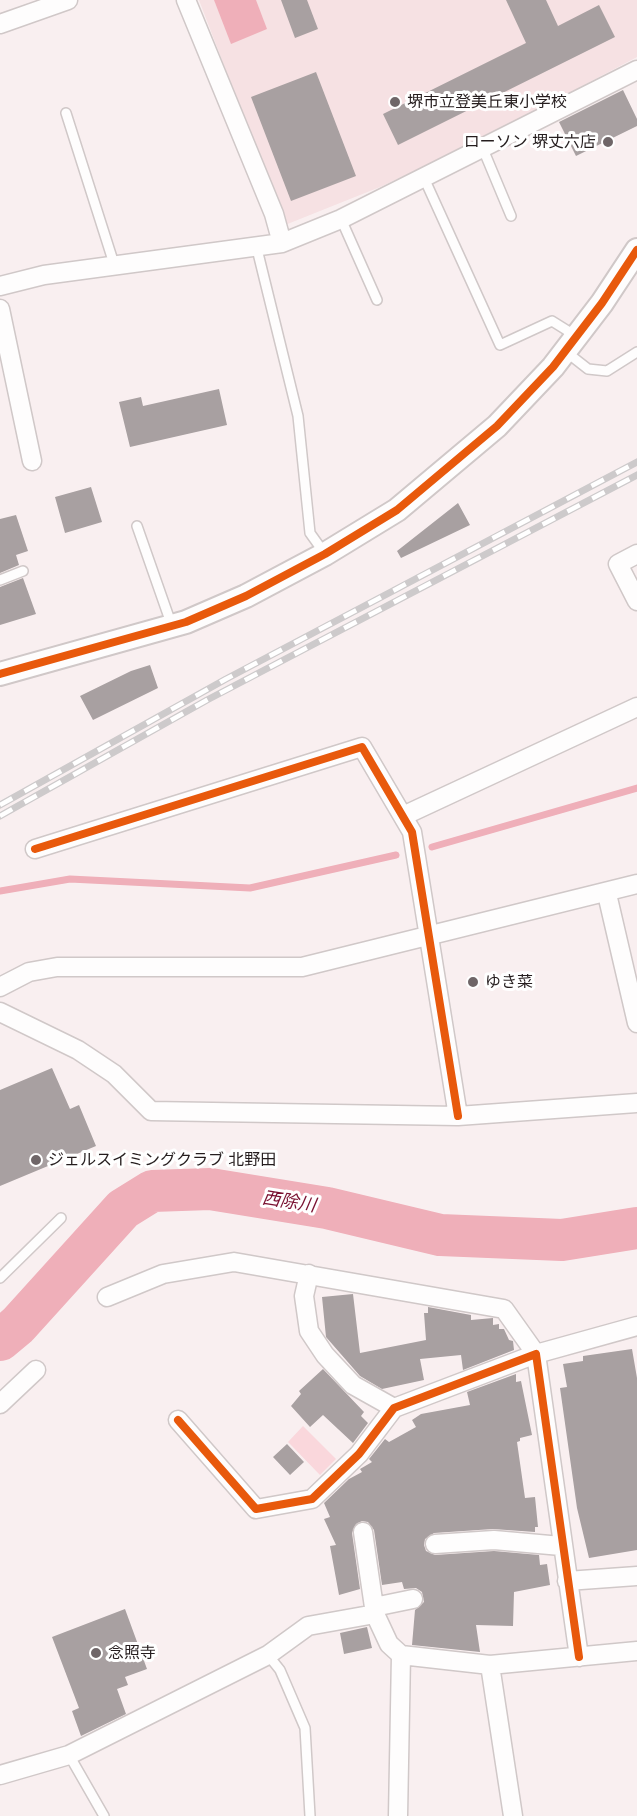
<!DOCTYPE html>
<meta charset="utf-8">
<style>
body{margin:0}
canvas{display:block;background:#f9eff0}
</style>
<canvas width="637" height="1816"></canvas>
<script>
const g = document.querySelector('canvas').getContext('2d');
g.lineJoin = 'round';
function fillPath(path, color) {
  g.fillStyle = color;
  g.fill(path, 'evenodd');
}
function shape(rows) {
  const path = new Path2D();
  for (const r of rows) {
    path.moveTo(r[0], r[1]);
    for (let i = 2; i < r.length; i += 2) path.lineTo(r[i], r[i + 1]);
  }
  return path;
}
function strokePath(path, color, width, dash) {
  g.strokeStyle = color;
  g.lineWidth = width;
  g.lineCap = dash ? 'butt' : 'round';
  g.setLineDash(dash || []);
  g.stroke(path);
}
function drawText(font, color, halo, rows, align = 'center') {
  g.font = font + ' Mulish,"Noto Sans JP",sans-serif';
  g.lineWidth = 6;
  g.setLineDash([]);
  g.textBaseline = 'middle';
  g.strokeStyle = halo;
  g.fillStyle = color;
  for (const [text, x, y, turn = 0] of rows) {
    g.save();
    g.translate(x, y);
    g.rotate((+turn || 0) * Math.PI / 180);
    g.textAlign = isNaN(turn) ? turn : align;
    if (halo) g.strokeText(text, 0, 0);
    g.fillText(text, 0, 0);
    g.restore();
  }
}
fillPath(shape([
 [199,0,637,0,637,57,480,140,380,187,285,225]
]), '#f6e1e3');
fillPath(shape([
 [303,1426,336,1459,320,1475,288,1442]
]), '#fad7dc');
fillPath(shape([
 [214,0,256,0,267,29,231,44]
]), '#efafb9');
strokePath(shape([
 [432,847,637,788],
 [0,891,70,879,250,888,396,855]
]), '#efafb9', 7);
strokePath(shape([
 [0,1340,18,1325,123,1209,152,1191,210,1189,327,1208,440,1235,562,1240,637,1228]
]), '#efafb9', 42);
fillPath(shape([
 [281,0,307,0,318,29,295,38],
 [506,0,546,0,558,26,599,5,615,37,398,145,383,114,526,43],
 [316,72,356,176,291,201,251,97],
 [623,90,637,119,637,126,576,156,559,122],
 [219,389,227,425,130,447,119,402,141,397,143,406],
 [91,487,102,522,65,533,55,497],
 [458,503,470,525,401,558,397,551],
 [16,515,28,551,16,555,19,565,0,573,0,519],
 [23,578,36,614,0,625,0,587],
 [150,665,158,688,93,720,80,696,131,671],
 [52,1068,70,1109,79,1105,96,1146,0,1186,0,1090],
 [353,1294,360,1353,426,1340,424,1313,428,1313,428,1307,471,1315,471,1320,493,1318,493,1325,499,1324,499,1329,504,1329,509,1340,513,1341,514,1350,463,1370,461,1355,420,1359,424,1380,382,1389,360,1376,326,1337,322,1297],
 [632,1349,637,1378,637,1550,589,1558,577,1508,560,1388,567,1387,563,1364,583,1361,583,1356],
 [323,1369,364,1412,361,1416,368,1423,353,1443,323,1415,310,1427,291,1406,301,1394,299,1391],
 [516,1374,516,1382,521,1381,532,1435,520,1438,520,1441,517,1442,525,1498,535,1497,538,1527,535,1527,535,1532,493,1529,434,1533,425,1539,424,1545,426,1551,435,1555,494,1551,539,1555,540,1565,547,1564,550,1585,514,1592,513,1626,476,1625,480,1652,412,1645,415,1610,424,1602,422,1592,416,1588,404,1589,402,1582,382,1585,374,1530,368,1522,362,1521,356,1524,352,1533,360,1589,339,1595,330,1546,336,1545,324,1519,330,1517,324,1503,349,1479,362,1472,360,1469,372,1462,369,1459,385,1439,389,1442,416,1427,412,1420,421,1414,470,1405,467,1392],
 [287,1444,304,1462,290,1475,273,1457],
 [125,1609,147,1669,125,1677,128,1685,117,1689,126,1714,81,1736,72,1711,79,1708,52,1637],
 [367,1627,372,1648,344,1654,340,1633]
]), '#a8a0a1');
const service = shape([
 [66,113,115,267],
 [483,149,511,216],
 [424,178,500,345,552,321,576,336],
 [341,219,377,300],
 [257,249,298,416,310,533,325,554],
 [565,351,588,369,607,371,637,352],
 [137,526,172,626],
 [0,580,23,571],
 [0,1278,61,1218],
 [268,1655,280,1670,305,1728,310,1816],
 [69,1755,104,1816]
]);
const minor = shape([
 [186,0,274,214,282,243],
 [0,24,68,0],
 [0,286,44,275,282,243,341,219,637,70],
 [0,309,32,461],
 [637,554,618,564,637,601],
 [403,816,637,707],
 [35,849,362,747,412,832,458,1116],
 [607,894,637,1023],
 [0,987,29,972,57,967,302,967,637,884],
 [0,1012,78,1050,114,1074,151,1111,458,1116,637,1103],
 [309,1274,304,1296,309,1331,325,1355,353,1385,394,1408],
 [107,1297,163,1274,234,1262,504,1309,536,1354,637,1326],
 [0,1404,36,1370],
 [178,1420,256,1509,312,1499,359,1454,394,1408,536,1354,579,1657],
 [363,1532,375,1614],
 [435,1544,494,1540,561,1546],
 [567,1581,637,1576],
 [374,1607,413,1599],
 [490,1665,513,1816],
 [0,1775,69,1755,268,1655,308,1626,375,1614,389,1644,401,1655,490,1665,637,1651],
 [398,1816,401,1655]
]);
const tertiary = shape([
 [0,674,186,622,246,596,325,554,397,510,497,426,553,367,602,303,637,250]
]);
strokePath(service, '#d0c8c8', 12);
strokePath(minor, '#d0c8c8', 21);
strokePath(tertiary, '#d0c8c8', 26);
strokePath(service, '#fefdfd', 9);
strokePath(minor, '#fefdfd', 18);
strokePath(tertiary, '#fefdfd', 22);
const rail = shape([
 [0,805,226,679,637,462],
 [0,816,207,700,637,475]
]);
strokePath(rail, '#cdcacb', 7);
strokePath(rail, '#fff', 4.5, [14]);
strokePath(shape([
 [0,674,186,622,246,596,325,554,397,510,497,426,553,367,602,303,637,250],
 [35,849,362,747,412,832,458,1116],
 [178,1420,256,1509,312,1499,359,1454,394,1408,536,1354,579,1657]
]), '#e8590c', 8);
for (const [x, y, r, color] of [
 [395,102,6,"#6f6668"],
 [608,142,6,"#6f6668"],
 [473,982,6,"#6f6668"],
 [36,1160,6,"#6f6668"],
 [96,1653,6,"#6f6668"]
]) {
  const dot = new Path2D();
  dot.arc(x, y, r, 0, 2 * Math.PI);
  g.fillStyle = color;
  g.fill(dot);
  strokePath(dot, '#fff', 2);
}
drawText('16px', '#251d1e', '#fff', [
 ["堺市立登美丘東小学校",407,102],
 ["ローソン 堺丈六店",596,142,"right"],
 ["ゆき菜",485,982],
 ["ジェルスイミングクラブ 北野田",48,1160],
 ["念照寺",108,1653]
], 'left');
drawText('italic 18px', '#791131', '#fff', [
 ["西除川",289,1202,9]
]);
</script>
